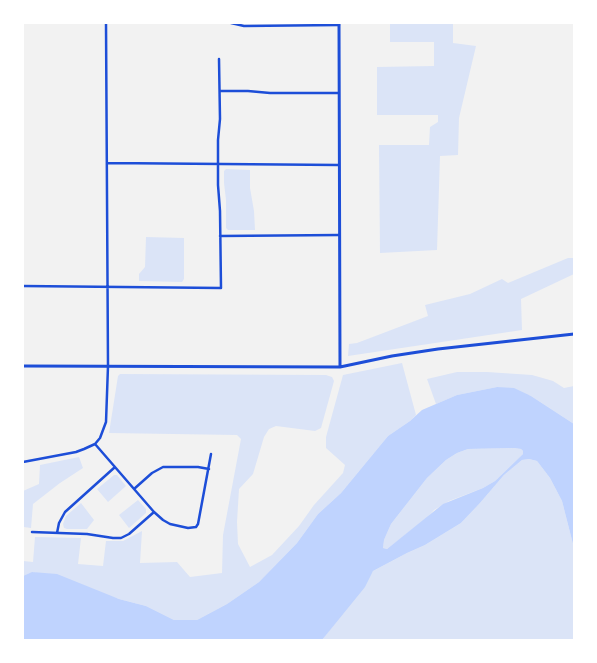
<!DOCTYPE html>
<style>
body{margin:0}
#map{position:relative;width:597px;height:663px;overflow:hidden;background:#f2f2f2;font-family:"Varela Round",sans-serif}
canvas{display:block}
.frame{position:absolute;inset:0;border:24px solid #fff;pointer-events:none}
</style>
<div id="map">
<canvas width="597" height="663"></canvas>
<div class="frame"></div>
</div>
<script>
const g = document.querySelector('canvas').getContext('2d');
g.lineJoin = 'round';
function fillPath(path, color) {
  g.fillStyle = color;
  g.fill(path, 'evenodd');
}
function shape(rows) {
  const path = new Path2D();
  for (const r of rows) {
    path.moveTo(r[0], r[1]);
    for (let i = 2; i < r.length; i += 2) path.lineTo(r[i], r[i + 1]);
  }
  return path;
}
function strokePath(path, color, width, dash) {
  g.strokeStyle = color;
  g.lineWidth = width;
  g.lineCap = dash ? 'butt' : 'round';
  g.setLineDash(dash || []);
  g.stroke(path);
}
fillPath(shape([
 [390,23,453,23,453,43,476,46,459,118,458,155,440,156,437,250,380,253,379,145,429,145,430,127,438,122,438,115,377,115,377,67,434,66,434,42,390,42],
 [226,169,250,170,250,188,254,211,255,230,228,230,226,228,226,200,224,183,224,171],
 [146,237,184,238,184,279,182,282,139,281,139,274,145,267],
 [568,258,574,258,574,274,521,299,522,330,348,356,349,344,357,343,428,316,425,305,470,294,502,279,508,283],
 [402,363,416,415,410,421,388,436,341,493,318,514,297,543,259,582,227,604,197,620,174,620,146,606,119,599,33,572,23,576,23,561,33,562,35,537,81,538,78,564,103,566,106,541,123,541,142,531,140,563,177,562,190,577,222,573,223,535,241,439,237,435,109,433,118,376,120,374,326,375,332,377,334,381,321,428,315,431,276,426,269,429,264,437,253,474,239,489,237,522,238,544,250,567,272,555,299,526,314,505,343,473,345,465,326,448,326,437,343,375],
 [457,372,487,372,532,375,553,381,564,388,574,386,574,424,531,396,497,387,457,395,436,404,427,379],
 [514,448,521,449,523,451,523,454,495,481,483,488,449,501,434,510,427,518,387,549,383,548,384,540,391,524,427,478,446,460,457,453,468,449],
 [79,457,83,468,60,483,33,504,31,528,24,527,23,491,39,484,40,465],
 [529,459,537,461,550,478,562,501,574,548,574,640,322,640,373,571,407,553,425,545,461,523,480,503,504,475,522,460],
 [114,475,117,475,126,486,108,502,97,489],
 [138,500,146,509,146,513,129,528,119,515],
 [81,503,94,520,87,529,67,529,64,528,63,524,66,516]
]), '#dbe4f7');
fillPath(shape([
 [497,387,514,388,531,396,574,424,574,548,562,501,550,478,537,461,529,459,522,460,504,475,480,503,461,523,425,545,407,553,373,571,365,587,322,640,23,640,23,576,32,572,57,574,119,599,146,606,174,620,197,620,227,604,259,582,297,543,318,514,341,493,388,436,410,421,422,410,457,395],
 [514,448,521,449,523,451,523,454,495,481,483,488,443,504,387,549,383,548,384,540,391,524,427,478,446,460,457,453,468,449]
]), '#bfd3fe');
strokePath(shape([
 [231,23,244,26,339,25],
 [220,91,248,91,270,93,338,93],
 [107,163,338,165],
 [220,236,339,235],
 [23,286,221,288,220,211,218,185,218,140,220,119,219,59],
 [95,444,154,512,163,520,170,524,188,528,196,527,198,524,211,454],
 [23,462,76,452,84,449,95,444,100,438,106,422,108,366,106,23],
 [134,489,152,473,163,467,198,467,209,469],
 [32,532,87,534,113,538,121,538,129,534,154,512],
 [57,533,59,523,65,512,115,467]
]), '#1d4ed8', 2.5);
strokePath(shape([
 [339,23,340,367],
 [23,366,340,367,392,356,438,349,574,334]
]), '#1d4ed8', 3);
</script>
